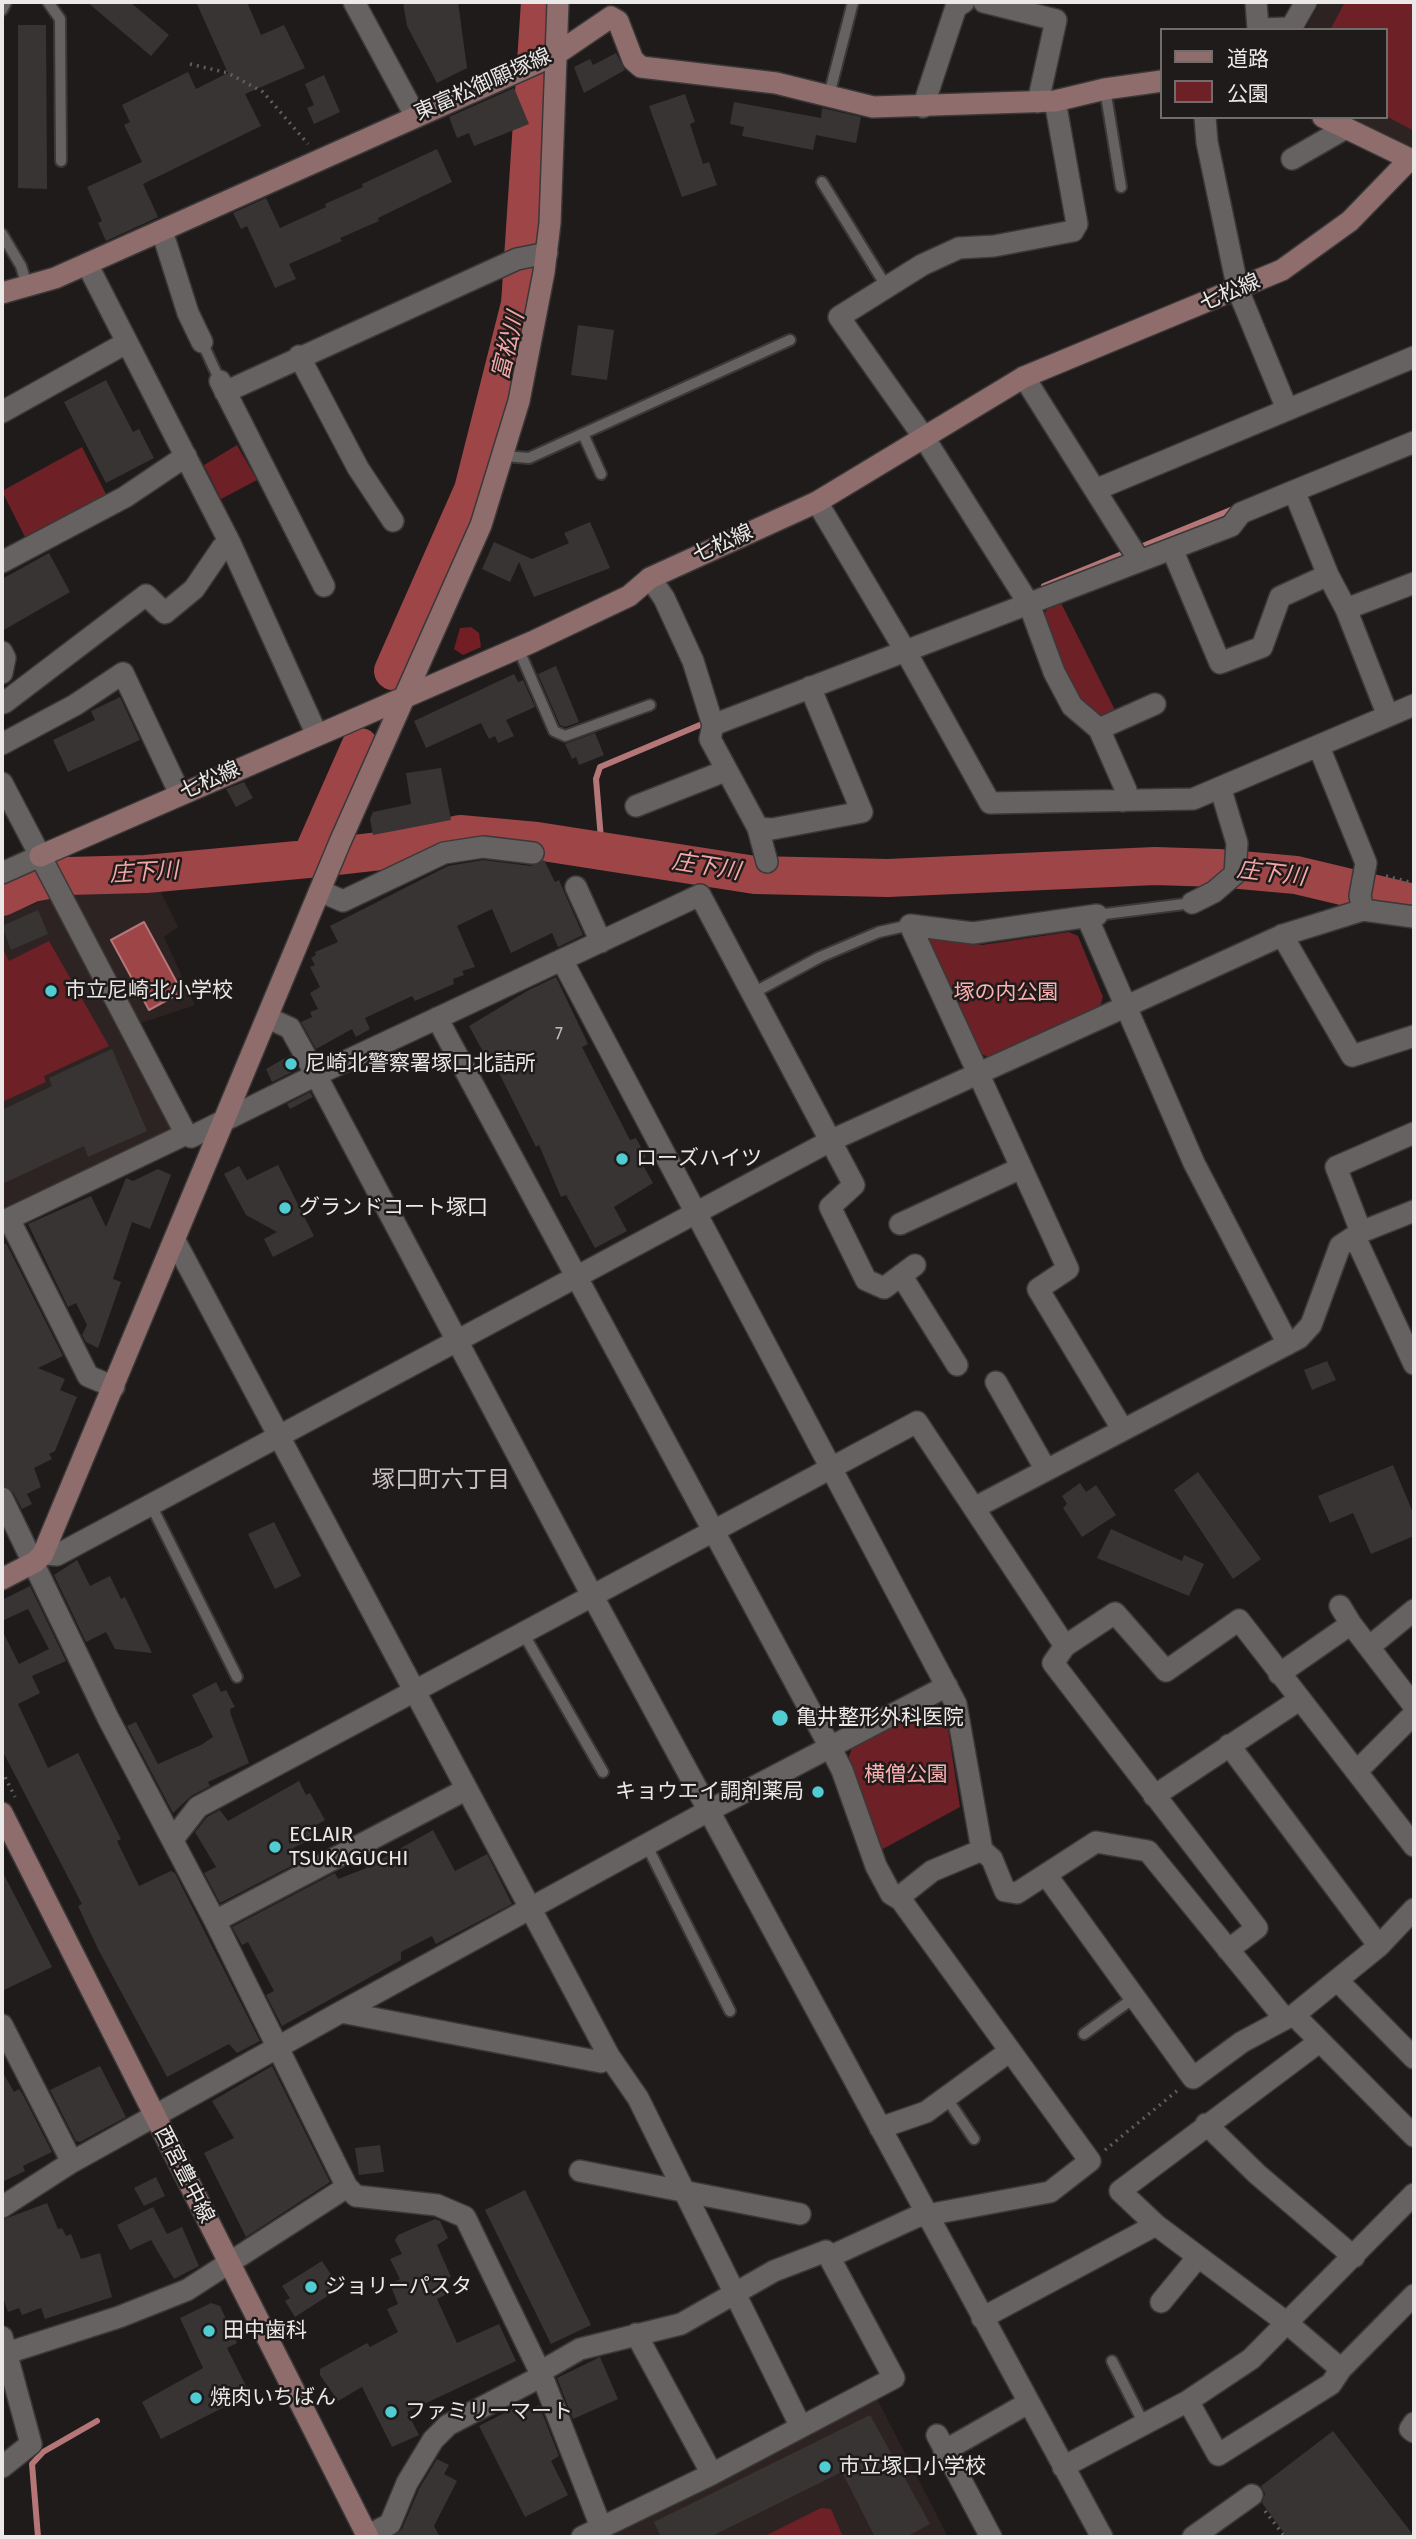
<!DOCTYPE html>
<meta charset="utf-8">
<style>
body{margin:0}
#map{position:relative;width:1416px;height:2539px;overflow:hidden;background:#1f1b1b;font-family:"Fira Sans","Noto Sans JP",sans-serif}
canvas{display:block}
.frame{position:absolute;inset:0;border:4px solid #ebe8e8;pointer-events:none}
.legend{position:absolute;left:1160px;top:28px;width:228px;height:91px;box-sizing:border-box;background:#1f1b1b;border:2px solid #716d6d;margin:0;padding:9px 12px;list-style:none;font-size:21px;color:#ebe8e8}
.legend li{display:flex;align-items:center;gap:14px;height:35px}
.legend b{width:35px;border:2px solid #716d6d}
</style>
<div id="map">
<canvas width="1416" height="2539"></canvas>
<div class="frame"></div>
<ul class="legend">
<li><b style="height:9px;background:#906d6d"></b>道路</li>
<li><b style="height:19px;background:#6d2025"></b>公園</li>
</ul>
</div>
<script>
const g = document.querySelector('canvas').getContext('2d');
g.lineJoin = 'round';
function fillPath(path, color) {
  g.fillStyle = color;
  g.fill(path, 'evenodd');
}
function shape(rows) {
  const path = new Path2D();
  for (const r of rows) {
    path.moveTo(r[0], r[1]);
    for (let i = 2; i < r.length; i += 2) path.lineTo(r[i], r[i + 1]);
  }
  return path;
}
function strokePath(path, color, width, dash) {
  g.strokeStyle = color;
  g.lineWidth = width;
  g.lineCap = dash ? 'butt' : 'round';
  g.setLineDash(dash || []);
  g.stroke(path);
}
function drawText(font, color, halo, rows, align = 'center') {
  g.font = font + ' "Fira Sans","Noto Sans JP",sans-serif';
  g.lineWidth = 5;
  g.setLineDash([]);
  g.textBaseline = 'middle';
  g.strokeStyle = halo;
  g.fillStyle = color;
  for (const [text, x, y, turn = 0] of rows) {
    g.save();
    g.translate(x, y);
    g.rotate((+turn || 0) * Math.PI / 180);
    g.textAlign = isNaN(turn) ? turn : align;
    if (halo) g.strokeText(text, 0, 0);
    g.fillText(text, 0, 0);
    g.restore();
  }
}
fillPath(shape([
 [1320,2,1414,2,1414,152,1344,117,1386,117,1386,30,1305,30],
 [157,884,178,927,164,937,195,1005,141,1023,73,895],
 [49,898,173,1122,169,1133,2,1211,2,917],
 [876,2397,948,2537,600,2537]
]), '#2d2322');
fillPath(shape([
 [1345,2,1414,2,1414,131,1386,116,1386,30,1330,30],
 [237,445,257,480,221,499,204,465],
 [82,447,107,496,26,539,2,491],
 [1060,601,1118,716,1097,720,1079,701,1059,666,1045,613,1048,607],
 [1069,932,1078,936,1103,997,1100,1006,988,1057,977,1052,924,935,982,945],
 [49,941,109,1046,44,1076,46,1082,2,1102,2,947,9,961],
 [933,1705,945,1709,960,1807,881,1850,848,1759,852,1748],
 [821,2508,831,2509,843,2537,763,2537]
]), '#6d2025');
fillPath(shape([
 [471,627,479,633,481,647,463,655,454,649,460,628]
]), '#731e25');
const water = shape([
 [144,922,182,992,149,1010,111,940,144,922]
]);
fillPath(water, '#9e4548');
strokePath(water, '#b57678', 2);
strokePath(shape([
 [1138,548,1238,507],
 [1044,586,1127,552],
 [602,851,596,779,600,767,707,722],
 [38,2537,32,2464,43,2452,97,2421]
]), '#b57678', 6);
strokePath(shape([
 [393,671,473,490,520,304,540,2],
 [311,858,360,747],
 [2,897,32,883,67,876,146,874,319,858,398,849,460,834,537,841,755,875,888,878,1155,866,1218,868,1296,875,1414,903]
]), '#9e4548', 38);
fillPath(shape([
 [87,2,130,2,169,35,151,56],
 [196,2,247,2,261,35,284,25,305,68,245,94,261,126,143,184,158,217,106,241,98,223,102,221,87,187,142,162,124,125,130,122,122,105,188,72,196,89,228,73],
 [403,2,458,2,467,68,437,83,407,26],
 [18,25,46,25,47,189,18,188],
 [616,53,625,70,584,93,574,67,590,59,593,65],
 [324,75,340,112,314,124,307,108,314,105,305,84],
 [514,88,529,124,474,146,469,133,457,138,449,117],
 [685,94,695,122,690,124,703,164,709,162,717,185,682,197,649,106],
 [734,102,821,118,822,108,861,117,856,143,816,135,813,150,742,136,744,127,730,124],
 [437,149,452,182,378,218,379,221,340,238,342,241,289,264,296,279,275,288,247,226,241,229,233,213,266,198,280,228,326,207,325,204,363,187,362,184],
 [578,325,614,330,607,380,571,375],
 [106,380,133,432,139,429,154,458,106,483,64,402],
 [590,522,610,568,534,597,519,562,510,582,482,569,494,542,532,559,569,543,564,533],
 [49,553,70,592,2,631,2,579],
 [556,666,579,722,565,727,560,725,538,674],
 [514,674,518,682,523,680,535,707,506,720,514,736,498,743,495,736,489,739,481,723,426,748,414,721],
 [120,697,140,740,68,772,53,740,95,720,91,711],
 [595,733,604,755,579,765,576,757,572,759,565,744],
 [441,768,451,820,373,835,370,819,373,812,411,804,406,773],
 [244,782,253,798,236,807,226,789],
 [483,860,531,866,544,860,555,882,559,880,583,935,558,947,552,933,511,953,492,909,457,926,475,967,462,971,464,975,453,979,454,984,415,1001,412,996,365,1018,370,1029,356,1037,352,1029,316,1049,301,1022,312,1017,310,1012,318,1009,310,993,320,987,310,967,315,965,311,958,316,955,315,952,338,942,330,926,448,866],
 [38,910,48,934,11,950,2,926],
 [556,977,588,1044,582,1047,630,1140,636,1138,646,1157,640,1160,653,1183,614,1207,627,1231,595,1248,566,1195,561,1197,539,1145,536,1147,491,1057,487,1059,469,1026,527,991],
 [112,1049,147,1131,88,1157,84,1146,2,1184,2,1110,52,1086,49,1078],
 [290,1055,298,1069,272,1082,266,1069],
 [310,1092,313,1097,290,1109,287,1104],
 [278,1165,314,1236,273,1257,264,1239,277,1232,246,1215,224,1174,239,1166,247,1180],
 [158,1169,171,1175,150,1229,132,1222,113,1279,121,1282,98,1348,86,1342,82,1335,87,1325,76,1303,68,1307,28,1224,91,1196,106,1227,126,1178,133,1181],
 [6,1243,63,1356,38,1368,65,1379,60,1390,77,1397,55,1451,49,1454,52,1459,34,1468,41,1487,27,1494,32,1504,22,1509,13,1492,2,1485,2,1245],
 [1327,1361,1336,1380,1312,1390,1304,1370],
 [1393,1465,1414,1515,1414,1536,1371,1554,1353,1513,1330,1523,1318,1496],
 [1198,1472,1261,1559,1233,1579,1174,1490],
 [1080,1483,1086,1492,1096,1485,1116,1515,1082,1537,1063,1508,1067,1504,1062,1496],
 [274,1522,301,1576,275,1589,248,1534],
 [1111,1529,1182,1561,1184,1555,1204,1564,1189,1596,1097,1558],
 [77,1560,90,1586,110,1576,121,1599,125,1597,152,1653,115,1649,106,1632,86,1642,54,1575],
 [30,1586,66,1661,32,1676,40,1693,18,1704,48,1768,78,1753,121,1839,117,1841,139,1886,171,1871,175,1873,260,2041,237,2053,229,2044,167,2077,98,1949,78,1906,82,1904,2,1750,2,1630,19,1664,49,1649,28,1609,2,1621,2,1600],
 [216,1682,221,1692,226,1690,235,1707,230,1709,231,1715,249,1763,208,1782,210,1786,191,1796,173,1813,127,1726,136,1722,158,1764,201,1745,213,1737,192,1695],
 [299,1781,306,1795,310,1793,325,1820,311,1828,315,1837,293,1848,301,1861,220,1903,204,1873,216,1867,195,1832,207,1817,220,1810,228,1821],
 [433,1830,455,1871,487,1854,512,1904,436,1944,432,1936,401,1952,401,1960,282,2026,266,1995,274,1991,248,1942,242,1945,232,1927,335,1873,338,1879,364,1869],
 [2,1871,52,1967,2,1991],
 [100,2066,126,2117,80,2142,76,2141,50,2090],
 [272,2066,330,2182,246,2237,204,2153,234,2138,212,2101],
 [2,2071,14,2092,19,2089,23,2095,52,2152,23,2166,25,2171,2,2182],
 [380,2145,384,2172,359,2175,355,2148],
 [156,2177,165,2196,144,2206,134,2188],
 [525,2190,591,2325,551,2344,485,2210],
 [47,2203,58,2229,62,2228,66,2236,71,2234,81,2259,100,2253,112,2297,45,2319,41,2308,22,2315,19,2308,8,2312,2,2295,2,2220],
 [153,2207,167,2234,182,2227,199,2266,174,2279,151,2240,130,2250,117,2225],
 [435,2219,440,2221,448,2238,437,2245,451,2277,440,2282,445,2295,437,2299,457,2343,499,2324,516,2361,407,2412,419,2435,392,2447,362,2387,338,2401,320,2375,320,2369,367,2343,370,2347,398,2332,387,2309,398,2304,390,2284,400,2279,390,2259,402,2254,395,2240,398,2235],
 [322,2261,340,2288,295,2317,285,2301,290,2298,282,2286],
 [211,2303,220,2306,237,2343,227,2348,250,2394,161,2439,142,2402,203,2368,180,2318],
 [600,2357,618,2399,573,2419,557,2378],
 [522,2404,526,2412,539,2405,559,2456,551,2461,568,2495,525,2517,479,2426],
 [870,2415,930,2524,906,2537,875,2537,842,2472,710,2537,661,2537,654,2522],
 [1333,2431,1414,2536,1414,2537,1287,2537,1262,2503,1265,2494,1261,2486],
 [437,2459,449,2465,444,2474,457,2481,434,2526,440,2537,393,2537,402,2529,419,2489]
]), '#393434');
const lane = shape([
 [48,2,60,19,61,161],
 [2,10,6,2],
 [1105,89,1121,187],
 [829,95,853,2],
 [822,182,886,286],
 [2,234,21,266,27,286],
 [202,342,220,381],
 [583,434,601,474],
 [504,456,529,458,790,340],
 [518,648,554,731,565,736,650,705],
 [1097,915,1192,903],
 [753,993,820,957,879,932,910,925],
 [151,1505,237,1677],
 [523,1633,603,1772],
 [647,1846,730,2011],
 [1084,2034,1135,1997],
 [946,2097,974,2139],
 [1112,2361,1144,2424]
]);
const street = shape([
 [354,2,415,115],
 [984,2,1056,20,1038,102],
 [1256,2,1258,29,1292,28],
 [1290,30,1306,2],
 [1055,101,1077,224,1073,231,994,246,959,248,922,265,839,317,923,436,1029,604,1054,672,1072,706,1099,729,1126,790,1123,801],
 [923,107,956,7,964,2],
 [1205,117,1207,142,1238,290,1287,409],
 [1292,159,1346,128],
 [162,231,188,313,202,342],
 [87,264,230,543,317,735],
 [299,356,358,468,393,521],
 [1024,377,1095,490],
 [220,381,324,586],
 [225,392,517,259,547,253],
 [2,412,126,343],
 [1294,491,1414,442],
 [817,502,906,652,990,803,1193,799,1414,705],
 [1172,549,1220,663,1262,647,1280,597,1328,575],
 [1139,560,1095,490,1414,357],
 [2,562,125,497,186,456],
 [650,578,664,598,693,661,713,725,710,739,758,828],
 [1346,609,1414,583],
 [2,652,5,658,2,673],
 [4,703,146,595,165,613,194,589,222,548,230,543],
 [713,725,1231,526,1241,513,1294,491,1328,575,1346,609,1388,716],
 [1099,729,1155,704],
 [2,744,75,705,123,673,180,794],
 [1319,747,1366,863,1360,896,1363,910],
 [2,783,186,1134,191,1137,316,1075,700,895,854,1185,830,1207,866,1280,884,1288,915,1265],
 [636,806,725,771],
 [767,862,758,828,772,829,862,812,810,687],
 [2,873,40,856],
 [576,887,601,942],
 [320,891,343,901,444,853,483,847,533,853],
 [1192,903,1214,892,1235,874,1237,843,1221,790],
 [1097,915,973,933,910,925,1068,1269,1038,1289,1123,1430],
 [1087,917,1194,1163,1288,1344],
 [1282,935,1352,1056,1414,1036],
 [562,960,956,1704,982,1850,932,1871,898,1898],
 [268,1018,290,1028,316,1075,592,1595,1102,2537],
 [437,1018,830,1747,842,1770,876,1866,891,1894,901,1900,1090,2161,1050,2192,916,2217,829,2257],
 [9,1219,88,1376,114,1387],
 [2,1222,186,1134],
 [900,1224,1021,1168],
 [1361,1232,1336,1167,1414,1133],
 [1355,1237,1414,1364],
 [175,1241,609,2056,638,2098,801,2427],
 [901,1275,957,1365],
 [996,1382,1046,1470],
 [2,1498,108,1718,215,1921,347,2187],
 [974,1508,1299,1338,1311,1325,1340,1246,1361,1232,1414,1211],
 [43,1554,57,1555,832,1140,1283,935,1363,910,1414,917],
 [1340,1606,1351,1624,1414,1706],
 [1369,1647,1414,1610],
 [1279,1674,1351,1624],
 [1229,1745,1379,1946],
 [1357,1771,1414,1714],
 [1154,1796,1299,1700],
 [173,1839,198,1807,917,1422,1065,1646],
 [982,1850,992,1859,1005,1891,1017,1893,1096,1842,1148,1851,1285,2019,1294,2015,1414,2136],
 [1047,1876,1193,2078,1242,2042,1285,2019],
 [215,1921,467,1789],
 [1228,1950,1257,1928,1053,1663,1065,1646,1115,1613,1166,1671,1239,1620,1414,1846],
 [1337,1980,1414,2058],
 [341,2012,601,2062,609,2056],
 [1294,2015,1379,1946,1414,1909],
 [2,2025,72,2162],
 [1319,2042,1120,2191,1156,2225,1287,2323,1341,2369],
 [1206,2124,1257,2174,1354,2257],
 [880,2128,926,2112,1010,2051],
 [580,2171,800,2214],
 [2,2207,72,2162,341,2012,708,1811,947,1686],
 [1161,2302,1198,2257],
 [982,2318,1156,2225],
 [636,2334,712,2474],
 [2,2337,31,2444,2,2467],
 [7,2353,119,2317,187,2290,347,2187,356,2196,437,2205,465,2217,542,2376,601,2527],
 [540,2372,580,2349,681,2324,774,2271,826,2251,894,2378,712,2474,582,2537],
 [1188,2401,1218,2455,1331,2384,1341,2369,1414,2295],
 [1414,2423,1410,2429,1414,2432],
 [937,2435,991,2537],
 [944,2451,1028,2403],
 [1063,2467,1188,2401,1251,2359,1414,2194],
 [367,2536,390,2524,407,2483,433,2440,448,2425,542,2376],
 [1193,2537,1252,2495]
]);
const secondary = shape([
 [1323,117,1414,161],
 [2,293,55,278,555,55,611,17,618,21,633,60,641,67,776,83,873,107,1055,101,1105,89,1162,81],
 [40,856,532,642,629,596,650,578,817,502,1024,377,1282,270,1350,221,1410,159],
 [2,1579,35,1562,43,1554,340,842,481,525,519,401,544,272,550,223,558,2],
 [2,1813,368,2537]
]);
strokePath(lane, '#3b3838', 14);
strokePath(street, '#3b3838', 24);
strokePath(secondary, '#3b3838', 24);
strokePath(shape([
 [190,64,228,73,263,92,308,144],
 [717,859,745,860],
 [1386,876,1414,883],
 [2,1771,15,1797],
 [1105,2150,1178,2090],
 [1265,2511,1285,2537]
]), '#615e5e', 3.5, [2, 5]);
strokePath(lane, '#676262', 10);
strokePath(street, '#676262', 21);
strokePath(secondary, '#906d6d', 21);
for (const [x, y, r, color] of [
 [51,991,7,"#51ccd3"],
 [291,1064,7,"#51ccd3"],
 [622,1159,7,"#51ccd3"],
 [285,1208,7,"#51ccd3"],
 [780,1718,9,"#51ccd3"],
 [818,1792,7,"#51ccd3"],
 [275,1847,7,"#51ccd3"],
 [311,2287,7,"#51ccd3"],
 [209,2331,7,"#51ccd3"],
 [196,2398,7,"#51ccd3"],
 [391,2412,7,"#51ccd3"],
 [825,2467,7,"#51ccd3"]
]) {
  const dot = new Path2D();
  dot.arc(x, y, r, 0, 2 * Math.PI);
  g.fillStyle = color;
  g.fill(dot);
  strokePath(dot, '#1f1b1b', 2.5);
}
drawText('18px', '#bebbbb', null, [
 ["7",559,1035]
]);
drawText('21px', '#ebe8e8', '#1f1b1b', [
 ["東富松御願塚線",483,85,-24],
 ["七松線",1230,293,-23],
 ["七松線",723,544,-24],
 ["七松線",210,781,-24],
 ["西宮豊中線",184,2175,63]
]);
drawText('21px', '#ebe8e8', '#1f1b1b', [
 ["市立尼崎北小学校",65,991],
 ["尼崎北警察署塚口北詰所",305,1064],
 ["ローズハイツ",636,1159],
 ["グランドコート塚口",299,1208],
 ["亀井整形外科医院",796,1718],
 ["キョウエイ調剤薬局",804,1792,"right"],
 ["ECLAIR",289,1835],
 ["TSUKAGUCHI",289,1859],
 ["ジョリーパスタ",325,2287],
 ["田中歯科",223,2331],
 ["焼肉いちばん",210,2398],
 ["ファミリーマート",405,2412],
 ["市立塚口小学校",839,2467]
], 'left');
drawText('21px', '#fcb0af', '#1f1b1b', [
 ["塚の内公園",1006,993],
 ["横僧公園",906,1775]
]);
drawText('italic 23px', '#f3a8a7', '#1f1b1b', [
 ["富松川",509,346,-76],
 ["庄下川",706,867,9],
 ["庄下川",144,873,-3],
 ["庄下川",1271,874,7]
]);
drawText('23px', '#c7c1c1', '#1f1b1b', [
 ["塚口町六丁目",441,1481]
]);
</script>
